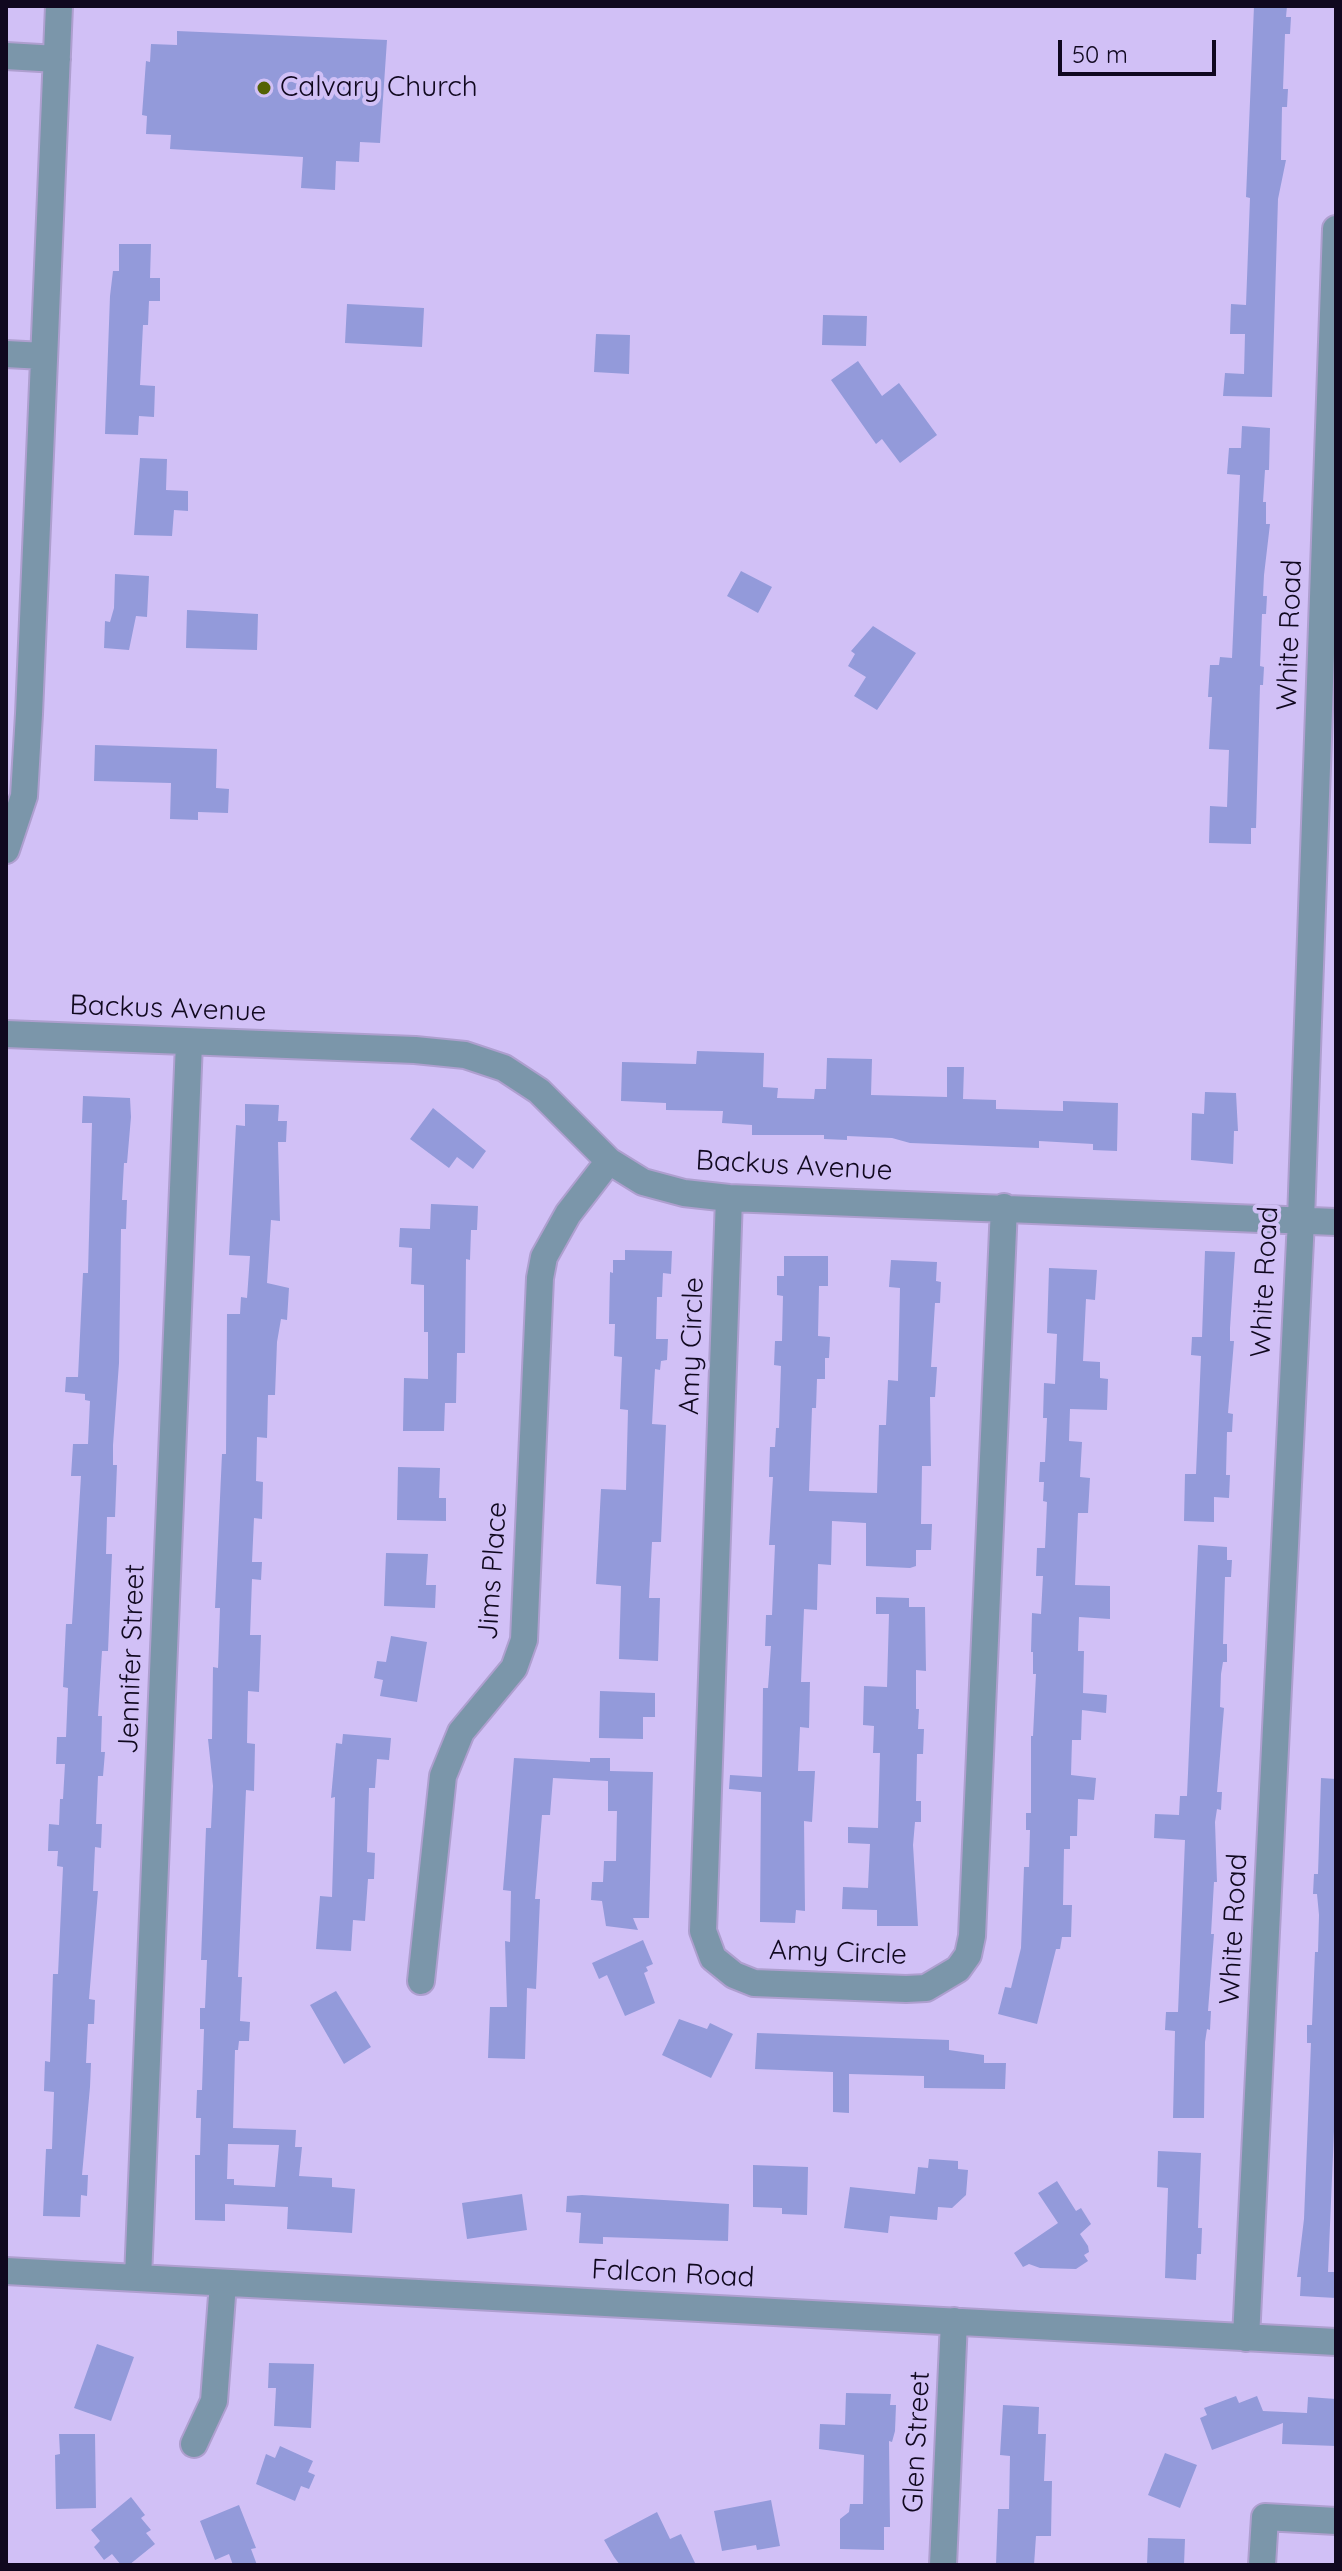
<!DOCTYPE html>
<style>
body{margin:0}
#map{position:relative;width:1342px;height:2571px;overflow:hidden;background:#d1c0f6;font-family:Quicksand,sans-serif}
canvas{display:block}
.frame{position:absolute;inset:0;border:8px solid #10081f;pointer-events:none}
.scale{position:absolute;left:1058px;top:40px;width:158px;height:36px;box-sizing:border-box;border:4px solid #10081f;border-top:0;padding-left:10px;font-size:24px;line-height:28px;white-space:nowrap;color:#10081f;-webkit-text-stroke:6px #d1c0f6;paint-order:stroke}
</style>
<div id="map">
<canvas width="1342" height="2571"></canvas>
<div class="frame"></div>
<div class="scale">50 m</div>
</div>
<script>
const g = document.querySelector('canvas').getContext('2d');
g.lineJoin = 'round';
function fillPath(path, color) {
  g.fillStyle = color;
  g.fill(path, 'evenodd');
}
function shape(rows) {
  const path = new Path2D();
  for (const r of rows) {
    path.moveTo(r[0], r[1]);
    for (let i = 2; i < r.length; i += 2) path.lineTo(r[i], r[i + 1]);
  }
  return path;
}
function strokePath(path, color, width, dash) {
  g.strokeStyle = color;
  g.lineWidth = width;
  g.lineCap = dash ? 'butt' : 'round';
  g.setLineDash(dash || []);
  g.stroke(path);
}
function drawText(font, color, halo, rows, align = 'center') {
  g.font = font + ' Quicksand,sans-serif';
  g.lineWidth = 8;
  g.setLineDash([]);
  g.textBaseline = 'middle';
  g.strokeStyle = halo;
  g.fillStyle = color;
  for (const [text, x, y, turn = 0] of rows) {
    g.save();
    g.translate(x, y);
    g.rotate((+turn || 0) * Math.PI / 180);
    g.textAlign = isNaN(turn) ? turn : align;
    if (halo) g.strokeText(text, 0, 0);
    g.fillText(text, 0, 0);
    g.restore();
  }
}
fillPath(shape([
 [1254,6,1287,6,1286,17,1291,17,1290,34,1285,34,1283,89,1288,89,1287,107,1282,107,1281,160,1286,160,1278,199,1272,397,1223,396,1225,373,1244,374,1245,334,1230,334,1231,304,1246,305,1250,198,1246,197],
 [177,31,387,40,380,143,360,142,359,162,336,161,335,190,301,188,303,157,170,149,171,135,146,134,147,116,142,115,146,61,150,62,151,44,177,45],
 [119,244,151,244,150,278,160,278,160,301,149,301,148,325,143,325,140,385,155,386,154,417,139,416,138,435,105,434,110,296,113,271,119,271],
 [347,304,424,308,422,347,345,343],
 [823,315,867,316,866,346,822,345],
 [596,334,630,335,629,374,594,372],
 [858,361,882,396,899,383,937,435,900,463,882,439,876,444,831,380],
 [1242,426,1270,428,1269,470,1265,470,1263,502,1266,502,1266,524,1270,524,1264,575,1263,596,1267,596,1266,614,1262,614,1260,666,1264,667,1263,685,1260,685,1256,828,1251,828,1251,844,1209,843,1210,806,1227,807,1229,750,1209,749,1212,697,1208,697,1210,665,1219,665,1220,657,1232,658,1240,475,1227,474,1229,448,1241,448],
 [140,458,167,459,166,490,188,491,188,511,174,510,172,536,134,535],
 [741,571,772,587,758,613,727,596],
 [115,574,149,576,147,617,136,616,129,650,104,648,105,621,110,622,114,608],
 [187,610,258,614,257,650,186,648],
 [873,626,916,653,877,710,854,696,866,677,848,666,855,654,851,651],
 [95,745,217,749,216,788,229,789,228,813,198,812,198,820,170,819,171,783,94,781],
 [697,1051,764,1053,763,1087,778,1088,777,1098,814,1099,815,1089,826,1089,827,1058,872,1059,871,1095,947,1097,947,1067,964,1067,963,1099,996,1100,996,1109,1063,1111,1063,1101,1118,1103,1117,1151,1093,1150,1093,1144,1039,1141,1039,1148,910,1143,892,1138,847,1136,847,1140,824,1139,824,1135,752,1135,752,1125,722,1123,723,1111,666,1110,666,1103,621,1101,622,1062,696,1064],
 [1205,1092,1236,1093,1238,1131,1234,1131,1233,1164,1191,1160,1192,1113,1204,1114],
 [83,1096,130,1098,131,1117,127,1163,124,1163,122,1200,127,1200,126,1229,121,1229,119,1363,113,1445,113,1465,117,1465,115,1517,107,1517,106,1554,112,1554,108,1651,102,1651,98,1716,102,1716,101,1752,105,1752,103,1776,98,1776,96,1824,102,1824,101,1848,95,1847,93,1891,98,1891,89,1999,95,2000,94,2024,88,2024,86,2063,91,2063,90,2087,82,2175,88,2175,87,2196,81,2195,80,2217,43,2216,46,2149,52,2149,54,2092,44,2091,45,2061,50,2062,53,1974,58,1974,63,1867,57,1866,58,1851,48,1851,49,1824,59,1825,60,1799,63,1799,65,1764,56,1764,57,1737,66,1737,68,1688,63,1687,66,1624,72,1624,81,1476,71,1476,73,1444,88,1444,90,1401,85,1400,85,1394,65,1392,66,1377,78,1377,83,1273,88,1273,92,1123,82,1123],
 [245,1104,279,1105,278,1121,287,1121,286,1142,278,1142,280,1221,271,1220,267,1283,289,1288,287,1320,281,1319,277,1342,275,1395,268,1395,267,1438,257,1437,256,1481,263,1482,262,1519,254,1518,252,1562,262,1562,261,1580,252,1579,250,1635,261,1635,259,1692,248,1691,247,1743,255,1744,254,1791,246,1790,238,1977,242,1977,240,2021,250,2022,249,2041,239,2041,238,2050,235,2050,233,2128,296,2130,295,2147,302,2147,299,2176,332,2178,332,2187,355,2189,352,2233,287,2229,288,2207,225,2204,225,2221,195,2220,195,2155,200,2155,201,2118,196,2118,197,2090,202,2090,204,2029,200,2029,200,2008,205,2008,207,1960,201,1960,206,1828,211,1828,213,1786,208,1739,212,1739,213,1667,218,1668,220,1608,215,1608,222,1454,226,1454,227,1314,240,1314,241,1297,247,1298,250,1256,229,1255,236,1125,245,1126],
 [228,2144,279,2145,275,2187,234,2185,234,2179,227,2179],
 [433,1108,486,1151,473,1169,457,1157,449,1168,410,1139],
 [431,1204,478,1206,477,1230,471,1230,470,1260,466,1259,465,1353,457,1353,456,1403,445,1403,444,1431,403,1431,404,1378,428,1379,428,1332,424,1332,424,1285,411,1284,412,1248,399,1247,400,1228,430,1229],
 [625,1250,672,1251,671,1274,663,1273,662,1297,657,1297,656,1339,668,1339,667,1360,661,1361,660,1370,655,1369,652,1424,666,1425,661,1542,652,1542,649,1598,660,1598,658,1661,619,1659,621,1586,596,1584,601,1489,626,1490,628,1410,620,1409,622,1357,614,1356,615,1324,609,1324,610,1272,613,1273,613,1260,625,1260],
 [1205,1251,1235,1252,1230,1328,1230,1341,1234,1341,1228,1413,1233,1414,1232,1432,1227,1432,1226,1475,1230,1475,1229,1498,1214,1497,1214,1522,1184,1521,1185,1474,1196,1474,1201,1356,1191,1355,1192,1337,1202,1337],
 [784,1256,828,1256,828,1286,819,1286,818,1336,830,1337,829,1358,825,1358,825,1379,817,1379,816,1408,812,1408,809,1491,877,1493,879,1425,886,1425,888,1380,898,1381,900,1288,889,1287,891,1260,937,1262,936,1281,941,1282,940,1303,935,1303,931,1367,937,1367,935,1397,930,1397,931,1466,922,1466,921,1524,932,1524,931,1550,916,1550,916,1566,910,1568,866,1566,866,1523,832,1521,831,1565,818,1564,817,1610,804,1609,801,1682,810,1682,809,1728,800,1727,798,1771,815,1771,812,1822,804,1821,805,1911,796,1910,795,1923,760,1922,761,1792,729,1789,730,1775,762,1777,763,1688,768,1688,771,1646,765,1646,766,1615,772,1615,775,1545,769,1545,773,1477,769,1477,770,1447,775,1447,776,1428,779,1428,781,1366,774,1365,775,1341,782,1341,783,1296,777,1295,777,1276,784,1276],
 [1049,1268,1097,1270,1095,1300,1086,1299,1083,1361,1100,1362,1100,1378,1108,1379,1107,1410,1070,1409,1069,1441,1082,1442,1080,1477,1090,1478,1088,1513,1078,1513,1075,1585,1110,1586,1110,1619,1079,1617,1078,1651,1084,1651,1083,1693,1107,1695,1106,1713,1082,1710,1081,1740,1072,1740,1071,1775,1096,1778,1094,1800,1078,1799,1077,1836,1070,1836,1070,1849,1064,1849,1063,1905,1072,1905,1071,1937,1062,1937,1060,1949,1056,1949,1037,2024,998,2014,1005,1987,1011,1988,1021,1948,1024,1867,1029,1867,1030,1830,1026,1830,1026,1813,1031,1813,1031,1736,1033,1736,1036,1674,1033,1674,1033,1652,1031,1652,1032,1613,1041,1614,1043,1576,1036,1576,1037,1548,1045,1548,1047,1502,1043,1501,1044,1482,1039,1482,1040,1462,1045,1462,1047,1418,1043,1418,1044,1383,1055,1384,1057,1334,1047,1333],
 [398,1467,440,1468,439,1498,446,1498,446,1521,397,1520],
 [1198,1545,1227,1547,1227,1560,1232,1560,1231,1577,1225,1577,1223,1644,1227,1644,1227,1662,1223,1662,1221,1674,1220,1707,1224,1708,1217,1792,1222,1792,1221,1810,1217,1809,1215,1822,1217,1882,1214,1882,1211,1934,1214,1934,1208,2011,1211,2011,1210,2030,1207,2029,1205,2042,1204,2118,1173,2118,1175,2031,1165,2030,1166,2012,1178,2012,1185,1840,1154,1838,1155,1814,1179,1815,1180,1796,1187,1796],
 [386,1553,428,1554,426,1585,436,1585,435,1608,384,1606],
 [876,1597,909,1598,909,1607,925,1607,926,1671,916,1670,916,1709,919,1709,918,1729,924,1729,923,1754,917,1754,916,1801,921,1801,921,1822,915,1822,913,1845,918,1926,877,1926,877,1910,842,1909,843,1887,868,1888,870,1844,848,1843,848,1827,878,1828,880,1753,873,1753,874,1726,863,1725,864,1686,887,1687,889,1614,876,1614],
 [391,1636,427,1642,417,1702,380,1696,383,1680,374,1678,377,1661,386,1662],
 [600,1691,655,1693,655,1717,643,1717,643,1739,599,1738],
 [343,1734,391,1738,389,1760,377,1759,375,1788,369,1788,367,1852,375,1853,374,1879,368,1879,365,1921,353,1920,351,1951,316,1949,320,1896,332,1897,335,1797,331,1798,336,1743,342,1744],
 [514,1758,590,1762,590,1758,610,1758,610,1771,653,1772,649,1918,633,1918,638,1930,606,1926,602,1901,591,1900,592,1882,603,1882,604,1861,616,1861,617,1811,608,1811,608,1781,553,1778,550,1815,542,1815,535,1899,540,1899,536,1989,527,1988,525,2059,488,2058,490,2007,507,2007,505,1941,510,1942,511,1891,503,1890],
 [1321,1778,1336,1779,1336,2084,1328,2272,1336,2272,1336,2298,1300,2296,1301,2277,1297,2277,1304,2219,1311,2043,1307,2043,1307,2025,1312,2025,1315,1952,1318,1952,1319,1915,1317,1894,1313,1894,1314,1874,1318,1874],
 [643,1940,653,1964,646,1967,648,1971,644,1973,655,2003,625,2016,607,1975,599,1979,592,1963],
 [336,1991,371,2047,344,2064,310,2005],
 [679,2019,707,2029,710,2023,733,2034,711,2078,662,2055],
 [757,2033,949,2040,949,2050,984,2055,984,2063,1006,2063,1005,2089,924,2088,924,2076,849,2074,849,2113,833,2112,833,2072,755,2069],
 [1158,2151,1201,2153,1198,2228,1202,2228,1201,2254,1197,2254,1196,2280,1165,2278,1168,2188,1157,2187],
 [929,2159,958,2161,958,2169,968,2170,966,2195,952,2208,938,2207,937,2220,890,2216,888,2233,844,2228,850,2187,915,2194,918,2167,928,2168],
 [753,2165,808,2167,807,2215,782,2214,782,2208,753,2207],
 [1057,2181,1076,2211,1081,2208,1091,2224,1080,2234,1088,2246,1089,2252,1084,2255,1088,2261,1076,2269,1040,2268,1029,2264,1023,2267,1014,2253,1058,2223,1038,2193],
 [522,2194,527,2230,467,2239,462,2203],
 [582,2195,729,2204,728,2241,603,2237,603,2244,579,2243,581,2213,566,2212,567,2196],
 [97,2344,134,2357,111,2421,74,2408],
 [269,2363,314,2364,311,2428,274,2426,276,2388,268,2388],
 [846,2393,891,2394,890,2405,896,2405,895,2431,892,2442,889,2441,890,2527,884,2527,884,2550,840,2549,840,2519,849,2512,850,2504,863,2504,864,2455,819,2449,820,2424,845,2425],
 [1236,2396,1239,2403,1257,2396,1263,2411,1307,2413,1308,2397,1336,2399,1336,2446,1282,2444,1283,2423,1212,2450,1200,2418,1207,2415,1204,2408],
 [1003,2405,1039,2407,1038,2434,1046,2434,1044,2481,1052,2481,1051,2536,1036,2536,1034,2565,996,2565,998,2509,1009,2509,1010,2456,1000,2455],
 [59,2434,95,2434,96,2508,56,2509,55,2455,60,2454],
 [280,2446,313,2461,308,2472,315,2475,309,2489,301,2486,295,2501,256,2484,266,2454,275,2458],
 [1165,2453,1197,2465,1180,2508,1148,2495],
 [131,2497,145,2515,141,2518,151,2530,146,2533,155,2544,129,2565,121,2565,112,2554,104,2560,94,2547,100,2541,91,2530],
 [771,2500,780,2546,757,2550,756,2545,722,2551,714,2511],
 [239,2505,256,2548,251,2549,257,2565,233,2565,229,2554,215,2560,200,2521],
 [657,2512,670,2539,681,2534,696,2565,620,2565,614,2557,604,2540],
 [1148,2538,1185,2539,1184,2565,1147,2565]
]), '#939ada');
const minor = shape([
 [6,56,57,59],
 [6,354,44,356],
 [6,850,24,796,29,714,59,6],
 [6,1034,415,1050,465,1055,504,1068,539,1091,609,1161,643,1182,684,1193,729,1198,1336,1222],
 [729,1198,703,1931,713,1958,734,1975,754,1983,906,1989,926,1988,958,1969,968,1955,972,1936,1004,1207],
 [421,1981,443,1776,461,1732,514,1668,524,1640,540,1278,544,1257,568,1214,609,1161],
 [6,2271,1336,2342],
 [138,2278,189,1043],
 [1246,2338,1301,1220,1336,229],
 [194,2444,214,2401,223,2283],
 [943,2565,954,2321],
 [1262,2565,1265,2517,1336,2521]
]);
strokePath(minor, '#ae9fcf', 30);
strokePath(minor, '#7b96aa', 26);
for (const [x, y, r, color] of [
 [264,88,8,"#546204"]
]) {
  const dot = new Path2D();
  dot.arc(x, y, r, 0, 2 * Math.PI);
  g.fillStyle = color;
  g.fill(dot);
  strokePath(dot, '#d1c0f6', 3);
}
drawText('28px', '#10081f', '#d1c0f6', [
 ["Calvary Church",280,88]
], 'left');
drawText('28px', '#10081f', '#d1c0f6', [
 ["White Road",1290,635,-88],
 ["Backus Avenue",168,1009,2],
 ["Backus Avenue",794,1166,3],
 ["White Road",1265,1282,-87],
 ["Amy Circle",692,1346,-88],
 ["Jims Place",493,1571,-86],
 ["Jennifer Street",132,1659,-88],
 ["White Road",1234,1929,-87],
 ["Amy Circle",838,1953,2],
 ["Falcon Road",673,2274,3],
 ["Glen Street",917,2442,-87]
]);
</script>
